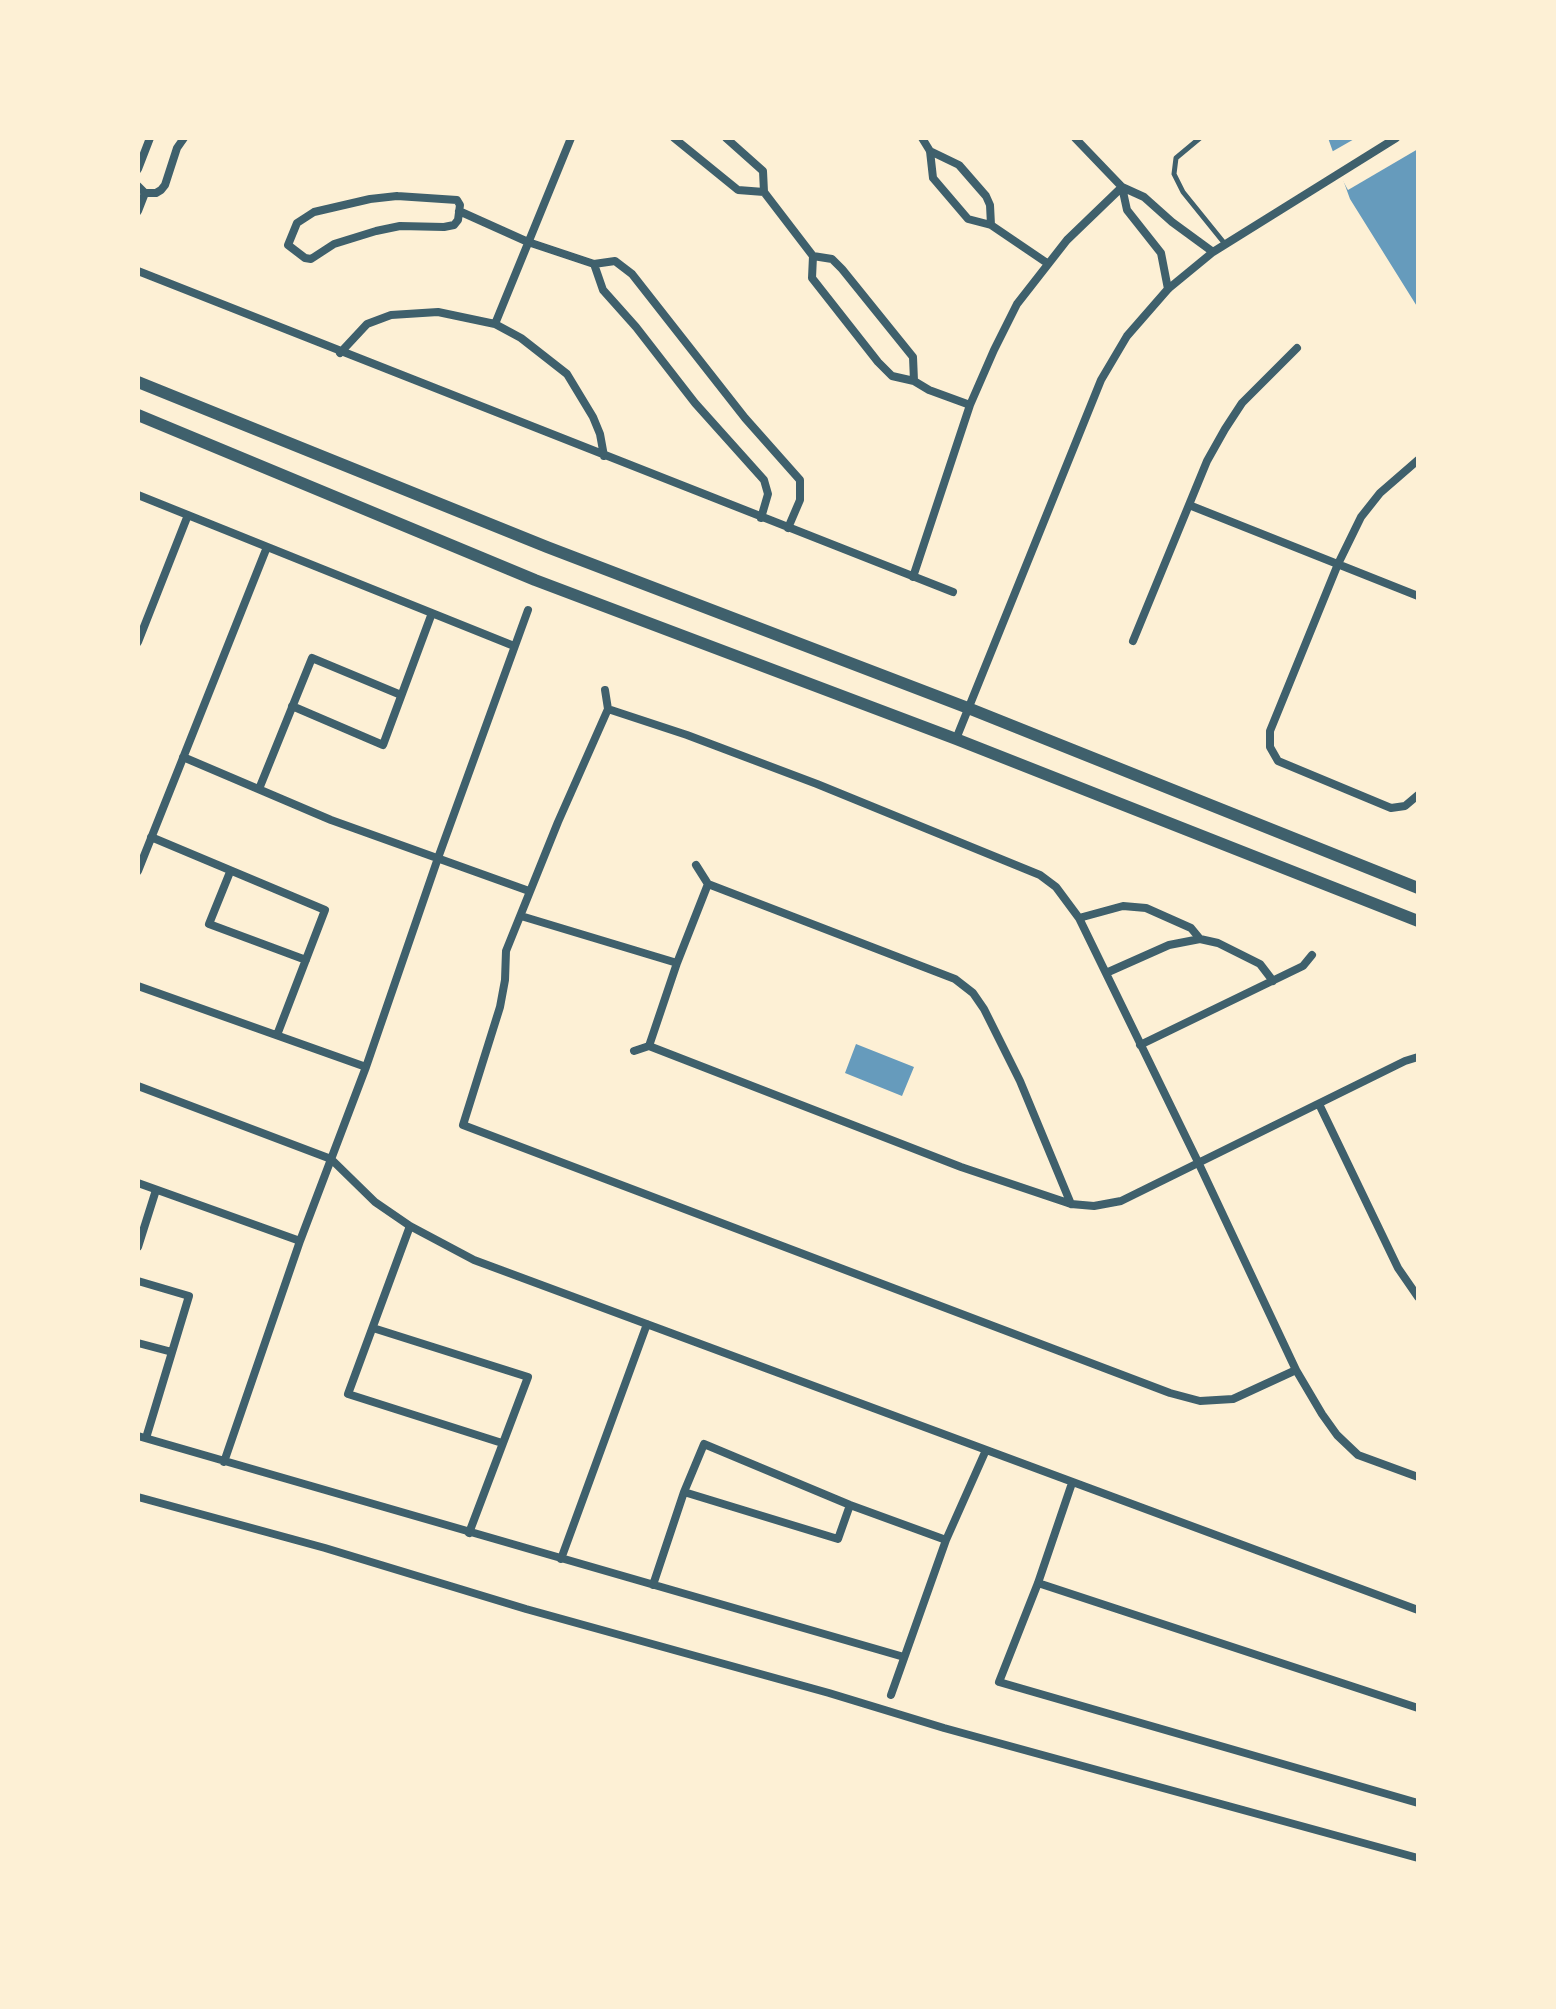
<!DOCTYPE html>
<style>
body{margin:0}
#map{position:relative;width:1556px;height:2009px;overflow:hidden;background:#fdf0d5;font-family:"Public Sans",sans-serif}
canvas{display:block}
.frame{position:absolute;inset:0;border:140px solid #fdf0d5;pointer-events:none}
</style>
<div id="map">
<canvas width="1556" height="2009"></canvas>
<div class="frame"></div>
</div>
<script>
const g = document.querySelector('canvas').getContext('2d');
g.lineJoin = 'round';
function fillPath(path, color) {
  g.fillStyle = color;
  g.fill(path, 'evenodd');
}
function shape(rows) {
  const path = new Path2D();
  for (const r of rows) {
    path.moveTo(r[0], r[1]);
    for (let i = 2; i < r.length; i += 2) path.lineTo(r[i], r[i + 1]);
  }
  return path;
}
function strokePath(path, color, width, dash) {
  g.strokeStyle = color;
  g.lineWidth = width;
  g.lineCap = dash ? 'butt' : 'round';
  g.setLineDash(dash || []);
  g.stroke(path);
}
fillPath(shape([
 [1328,138,1418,138,1418,308,1350,199],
 [856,1044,914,1067,902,1096,845,1073]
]), '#669bbc');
fillPath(shape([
 [1356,138,1418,138,1418,149,1348,190,1328,154]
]), '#fdf0d5');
strokePath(shape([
 [1200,138,1176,158,1174,174,1183,192,1225,244]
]), '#3f606c', 5);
strokePath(shape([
 [674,138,738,190,764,192],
 [726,138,763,171,764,192,813,256,812,278,878,362,892,376,914,381,929,390,970,405],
 [922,138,930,151,933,178,968,219,991,225,1047,263],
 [1075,138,1122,187,1144,197,1172,222,1213,252],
 [930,151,959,165,986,196,990,205,991,225],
 [138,169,150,138],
 [138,186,145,193,156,193,161,190,165,185,177,148,184,138],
 [1122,187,1127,210,1161,253,1168,289],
 [397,196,457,200,460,205,458,220,454,225,444,227,400,226,376,231,334,244,311,259,305,258,288,245,297,223,314,212,370,199,397,196],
 [138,211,145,193],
 [459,211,528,242,594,264,615,261,632,274,745,418,800,480,800,500,788,528],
 [813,256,832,259,842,269,913,357,914,381],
 [594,264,603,290,636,327,695,403,764,480,768,494,761,518],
 [138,271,953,592],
 [495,324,571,138],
 [340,353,367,324,391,315,438,312,495,324,521,338,567,374,593,417,600,434,604,456],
 [1418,460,1380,493,1361,517,1338,564,1270,731,1270,747,1278,761,1391,808,1405,806,1418,795],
 [138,495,514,646],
 [1189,505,1418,596],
 [913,577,970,405,994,350,1017,304,1067,240,1122,187],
 [1133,641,1207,461,1225,429,1242,403,1297,348],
 [138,642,188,515],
 [605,690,608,709,558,822,506,951,505,980,500,1007,463,1125,1170,1393,1200,1401,1233,1399,1296,1370],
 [292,706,383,745,432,613],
 [608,709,687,735,817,784,1040,875,1056,887,1079,918,1199,1164,1296,1370,1322,1414,1337,1435,1358,1455,1418,1477],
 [956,739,1101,380,1127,336,1168,289,1213,252,1396,138],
 [183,757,331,820,529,891],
 [259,789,312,658,401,695],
 [151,837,325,910,277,1035],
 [696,865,708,884,955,979,973,993,984,1009,1020,1081,1071,1204],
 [138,871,267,547],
 [230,872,209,924,306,960],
 [521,916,677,963],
 [1079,918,1123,906,1146,908,1191,928,1200,939],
 [1106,973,1169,945,1200,939,1218,943,1260,964,1273,981],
 [138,986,366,1067],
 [1140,1045,1303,966,1312,955],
 [649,1046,677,963,708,884],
 [634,1051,649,1046,961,1167,1071,1204,1094,1206,1121,1201,1405,1061,1418,1057],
 [138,1086,331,1159,375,1202,410,1226,474,1260,1418,1610],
 [1319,1104,1398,1268,1418,1297],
 [138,1183,300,1241],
 [410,1226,348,1394,502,1443],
 [138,1247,156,1190],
 [138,1281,189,1296,146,1438],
 [373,1328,528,1377,469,1533],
 [138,1343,172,1352],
 [138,1436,904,1657],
 [224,1462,300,1241,366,1067,438,858,528,610],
 [1072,1483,1038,1583,999,1682,1418,1803],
 [684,1492,838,1539,850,1505],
 [138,1497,325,1548,526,1609,829,1693,944,1728,1418,1858],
 [561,1559,647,1324],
 [1038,1583,1418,1708],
 [653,1585,684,1492,704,1444,850,1505,946,1540],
 [891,1695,946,1540,986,1450]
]), '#3f606c', 8);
strokePath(shape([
 [138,382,547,547,968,708,1418,888],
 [138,415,535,580,956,739,1418,921]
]), '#3f606c', 12);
</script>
